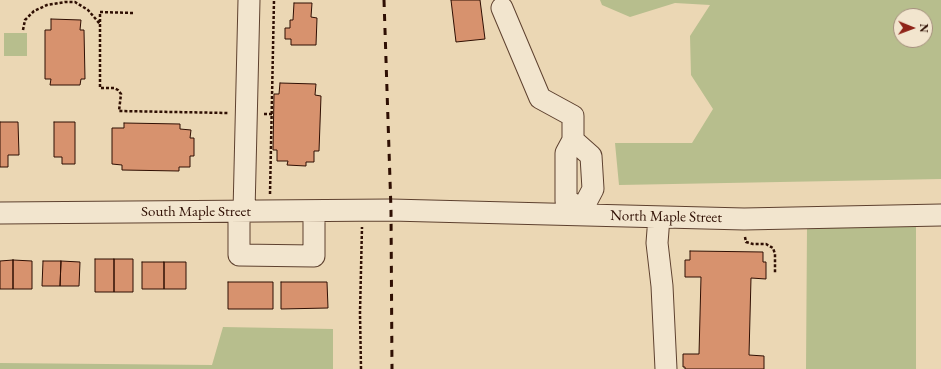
<!DOCTYPE html>
<style>
body{margin:0}
#map{position:relative;width:941px;height:369px;overflow:hidden;background:#ebd7b4;font-family:"EB Garamond",serif}
canvas{display:block}
.north{position:absolute;left:893px;top:8px;width:40px;height:40px;box-sizing:border-box;background:#f2e5ce;border:1px solid #a48f7d;border-radius:50%;rotate:91deg;font-size:11px;font-weight:700;line-height:16px;text-align:center;color:#2f0f03}
.north::after{content:'';display:block;margin:auto;width:14px;height:18px;background:#8f2418;clip-path:polygon(50% 0,100% 100%,50% 72%,0 100%)}
</style>
<div id="map">
<canvas width="941" height="369"></canvas>
<div class="north">N</div>
</div>
<script>
const g = document.querySelector('canvas').getContext('2d');
g.lineJoin = 'round';
function fillPath(path, color) {
  g.fillStyle = color;
  g.fill(path, 'evenodd');
}
function shape(rows) {
  const path = new Path2D();
  for (const r of rows) {
    path.moveTo(r[0], r[1]);
    for (let i = 2; i < r.length; i += 2) path.lineTo(r[i], r[i + 1]);
  }
  return path;
}
function strokePath(path, color, width, dash) {
  g.strokeStyle = color;
  g.lineWidth = width;
  g.lineCap = dash ? 'butt' : 'round';
  g.setLineDash(dash || []);
  g.stroke(path);
}
function drawText(font, color, halo, rows, align = 'center') {
  g.font = font + ' "EB Garamond",serif';
  g.lineWidth = 4;
  g.setLineDash([]);
  g.textBaseline = 'middle';
  g.strokeStyle = halo;
  g.fillStyle = color;
  for (const [text, x, y, turn = 0] of rows) {
    g.save();
    g.translate(x, y);
    g.rotate((+turn || 0) * Math.PI / 180);
    g.textAlign = isNaN(turn) ? turn : align;
    if (halo) g.strokeText(text, 0, 0);
    g.fillText(text, 0, 0);
    g.restore();
  }
}
fillPath(shape([
 [600,0,941,0,941,179,619,185,615,143,692,143,713,109,691,75,690,36,710,5,675,3,630,17,602,5],
 [901,16,925,16,925,40,901,40],
 [27,33,27,56,4,56,4,33],
 [916,226,916,369,806,369,807,228],
 [223,327,333,329,333,369,0,369,0,363,212,365]
]), '#b7be8d');
const building = shape([
 [451,0,480,0,485,39,456,42,451,0],
 [294,3,312,3,311,17,317,18,316,45,291,45,291,39,285,39,285,28,290,28,290,20,293,20,294,3],
 [51,19,81,20,80,30,84,30,85,79,81,79,80,85,50,85,51,79,45,79,45,30,51,30,51,19],
 [280,83,316,84,315,95,321,96,319,151,314,151,314,162,306,162,306,166,287,165,288,161,277,161,277,150,273,150,274,94,279,94,280,83],
 [0,122,18,122,19,155,8,155,8,167,0,167,0,122],
 [54,122,75,122,75,164,62,164,62,157,54,157,54,122],
 [124,123,180,124,180,129,191,130,190,138,194,138,194,156,190,156,190,167,179,167,179,171,122,170,122,165,112,164,112,128,124,128,124,123],
 [690,251,763,252,763,262,766,262,766,279,751,278,749,355,764,356,764,369,685,369,685,367,683,367,683,354,699,354,701,277,685,277,685,260,690,260,690,251],
 [95,259,114,259,114,292,95,292,95,259],
 [114,259,133,259,133,292,114,292,114,259],
 [13,260,13,289,0,289,0,261,13,260],
 [13,260,32,261,32,289,13,289,13,260],
 [43,261,61,261,60,286,42,286,43,261],
 [61,261,80,262,79,286,60,286,61,261],
 [142,262,164,262,164,289,142,289,142,262],
 [164,262,186,262,186,289,164,289,164,262],
 [228,282,273,282,273,309,228,309,228,282],
 [281,282,327,282,328,308,281,309,281,282]
]);
fillPath(building, '#d7926e');
strokePath(building, '#2f0f03', 1);
const minor = shape([
 [502,8,540,98,573,116,573,140,566,153,566,201,583,208],
 [573,140,591,156,593,189,583,208,583,215],
 [239,212,239,255,314,256,314,211],
 [244,212,249,0],
 [0,213,391,210,744,219,941,215],
 [659,217,657,243,662,286,666,369]
]);
strokePath(minor, '#5e412f', 23);
strokePath(shape([
 [133,13,100,12,100,88,114,88,118,90,121,94,119,111,229,113],
 [23,30,25,20,34,11,47,5,65,2,75,2,88,10,100,24],
 [264,114,272,114],
 [270,194,274,0],
 [745,237,746,242,753,244,766,244,773,248,775,254,775,273],
 [361,369,360,313,362,227]
]), '#2f0f03', 2.5, [3, 2]);
strokePath(minor, '#f2e5ce', 21);
strokePath(shape([
 [384,0,391,210,392,369]
]), '#2f0f03', 3, [7, 7]);
drawText('15px', '#2f0f03', '#f2e5ce', [
 ["South Maple Street",196,212],
 ["North Maple Street",666,217,1]
]);
</script>
